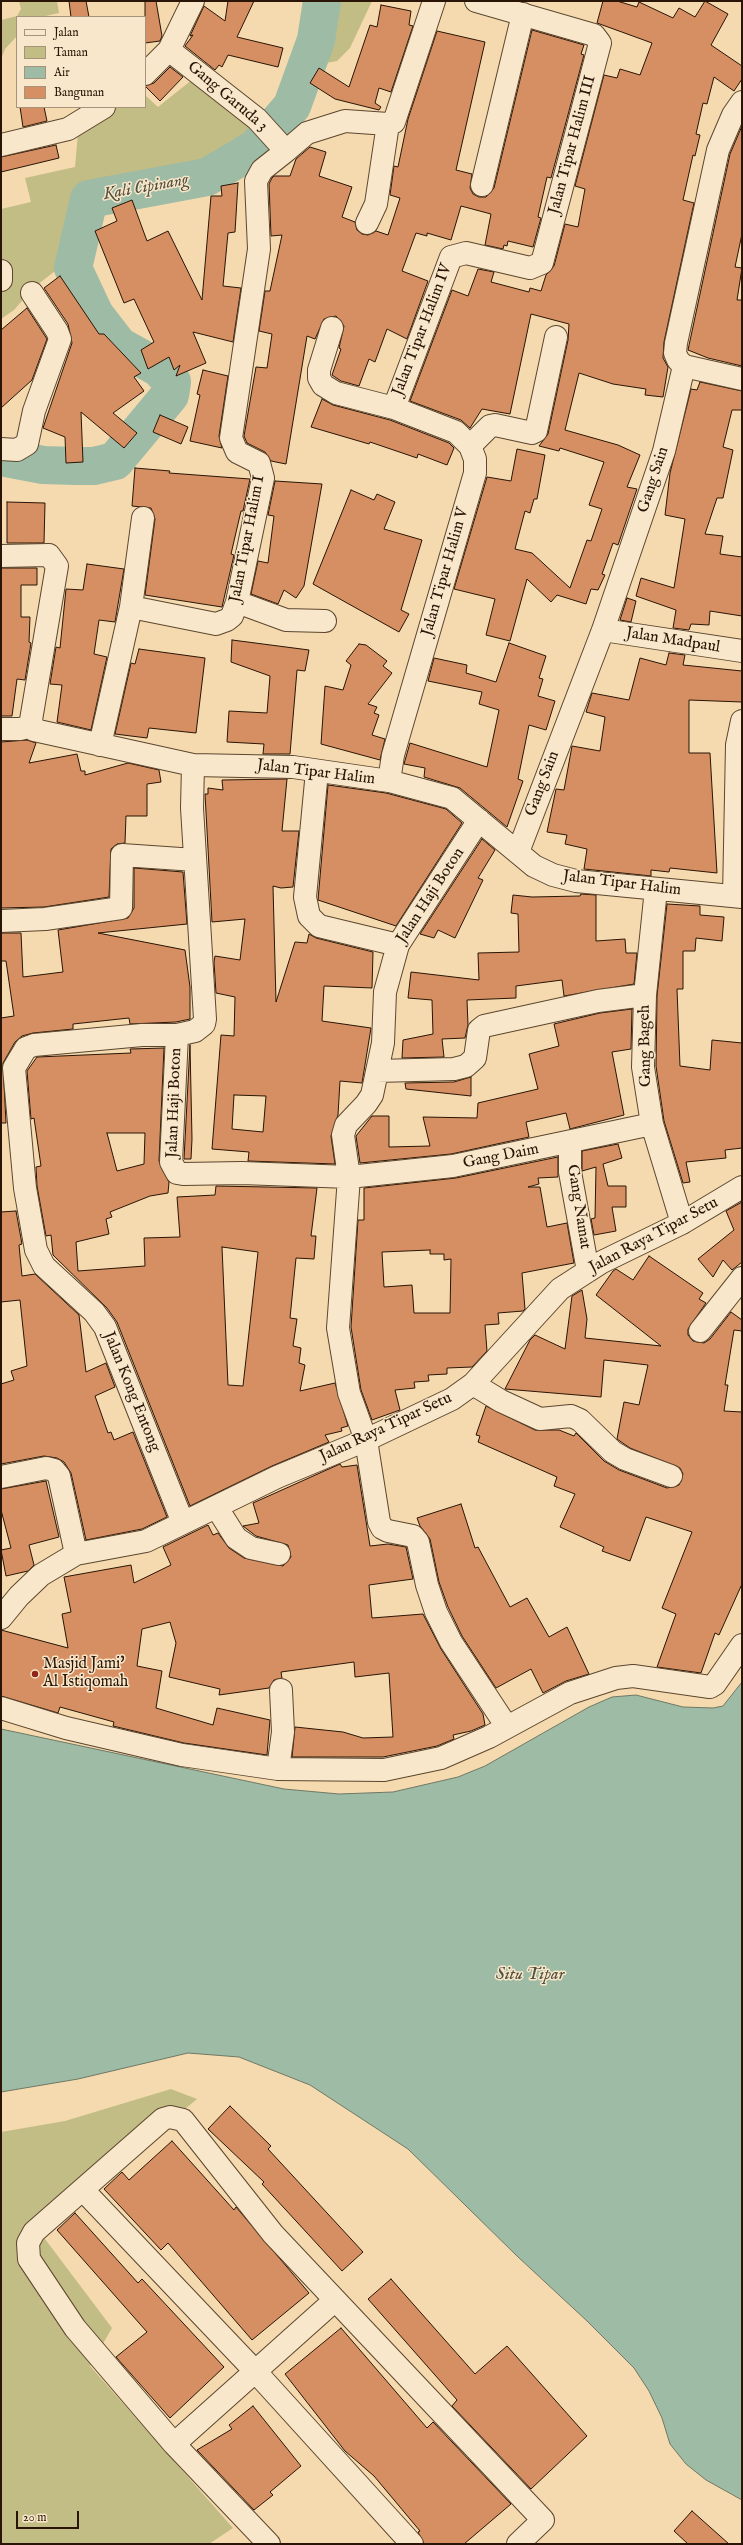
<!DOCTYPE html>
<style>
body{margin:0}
#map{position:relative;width:743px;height:2545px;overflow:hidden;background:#f4daae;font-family:"IM FELL English",serif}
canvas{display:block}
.frame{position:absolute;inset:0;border:2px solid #291405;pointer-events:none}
.legend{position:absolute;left:16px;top:16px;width:130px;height:92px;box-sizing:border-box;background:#f8e7ca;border:1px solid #a5937b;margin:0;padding:5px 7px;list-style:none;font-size:12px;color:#291405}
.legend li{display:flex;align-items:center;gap:8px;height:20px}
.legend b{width:20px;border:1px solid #a5937b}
.scale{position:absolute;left:16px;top:2511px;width:63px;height:18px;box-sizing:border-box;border:2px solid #291405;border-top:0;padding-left:5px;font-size:12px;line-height:14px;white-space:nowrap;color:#291405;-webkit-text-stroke:3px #f8e7ca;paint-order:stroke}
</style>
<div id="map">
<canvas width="743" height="2545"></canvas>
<div class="frame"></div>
<ul class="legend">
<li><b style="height:5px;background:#f8e7ca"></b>Jalan</li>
<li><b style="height:11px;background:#c2bd85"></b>Taman</li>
<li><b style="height:11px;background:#9dbba5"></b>Air</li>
<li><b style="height:11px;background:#d58f62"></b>Bangunan</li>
</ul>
<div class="scale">20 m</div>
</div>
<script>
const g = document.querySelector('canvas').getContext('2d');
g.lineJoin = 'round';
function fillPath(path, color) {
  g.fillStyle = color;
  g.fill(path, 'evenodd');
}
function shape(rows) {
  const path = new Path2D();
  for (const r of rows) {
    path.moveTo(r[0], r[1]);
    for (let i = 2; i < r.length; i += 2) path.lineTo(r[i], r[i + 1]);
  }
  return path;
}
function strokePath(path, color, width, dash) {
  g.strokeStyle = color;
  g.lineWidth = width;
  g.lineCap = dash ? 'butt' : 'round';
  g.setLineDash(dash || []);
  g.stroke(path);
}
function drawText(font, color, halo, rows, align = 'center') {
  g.font = font + ' "IM FELL English",serif';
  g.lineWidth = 3;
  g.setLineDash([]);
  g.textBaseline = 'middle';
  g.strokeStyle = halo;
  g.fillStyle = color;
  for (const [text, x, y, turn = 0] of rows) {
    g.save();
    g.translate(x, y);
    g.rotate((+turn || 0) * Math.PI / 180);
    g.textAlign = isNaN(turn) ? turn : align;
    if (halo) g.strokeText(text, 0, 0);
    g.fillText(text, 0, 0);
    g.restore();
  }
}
fillPath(shape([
 [19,1,57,1,59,13,41,17,17,17,17,36,5,49,1,59,1,20,17,16,21,9],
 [330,1,372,1,350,48,337,61,326,63,316,60],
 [193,79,253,123,242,149,201,170,78,190,63,265,33,288,14,310,1,319,1,209,31,202,25,178,75,167,78,133,110,107,145,107,145,95,158,107],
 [171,2089,197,2099,39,2231,112,2328,90,2366,233,2528,209,2544,1,2544,1,2132,65,2121]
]), '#c2bd85');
const water = shape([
 [742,1682,742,2500,706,2480,686,2464,670,2444,662,2418,649,2391,634,2368,587,2321,517,2256,408,2149,310,2085,239,2057,188,2053,78,2079,1,2092,1,1729,284,1789,339,1794,393,1792,458,1777,485,1766,589,1707,612,1697,636,1695,683,1707,713,1708,723,1706,742,1682]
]);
fillPath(water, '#9dbba5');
strokePath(water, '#6f7865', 1);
strokePath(shape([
 [1,457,43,465,76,466,94,466,115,461,170,395,172,382,159,368,119,346,95,315,73,268,89,199,207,177,256,148,292,106,316,40,322,1]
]), '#9dbba5', 38);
const building = shape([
 [69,1,86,1,89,17,71,17,69,1],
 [145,1,156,1,162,36,160,41,145,43,145,1],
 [228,1,254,1,237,37,283,48,278,67,228,55,222,67,219,65,215,70,185,46,193,35,190,36,204,6,225,21,228,1],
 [603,1,617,1,637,7,639,2,673,18,679,8,695,17,705,1,728,14,711,45,742,66,742,79,734,91,714,77,707,104,703,103,696,134,700,135,695,156,693,155,683,200,694,203,664,342,663,358,668,367,663,397,645,395,646,389,613,384,579,373,565,430,618,445,640,455,627,487,637,489,618,545,613,543,602,574,605,575,598,590,591,589,586,604,557,595,551,602,527,579,510,641,486,635,495,599,454,589,487,477,511,481,517,449,545,455,537,499,534,499,530,513,525,511,515,549,532,553,570,588,587,540,591,541,602,509,589,505,604,462,560,448,559,451,539,446,548,434,568,340,569,324,531,314,510,414,482,409,470,428,461,420,410,401,452,290,468,296,478,269,494,272,491,282,529,292,530,288,541,291,546,275,554,266,565,224,578,227,585,189,575,186,604,75,617,78,620,69,640,75,652,43,597,23,603,1],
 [381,5,411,11,409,25,413,26,391,92,379,88,375,103,381,107,379,110,335,99,310,83,319,68,349,87,370,25,377,27,381,5],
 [532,30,584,45,581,54,584,55,551,178,547,177,538,217,541,218,533,247,508,241,507,246,504,245,503,249,485,245,491,214,461,206,451,240,427,233,427,236,416,233,402,271,428,281,407,339,387,329,375,362,369,359,359,386,341,381,332,375,341,349,339,348,344,326,336,316,324,319,315,339,307,336,286,464,271,461,265,452,247,443,244,436,256,367,267,368,272,334,259,331,265,291,270,291,282,235,271,236,269,184,272,178,274,176,290,176,296,159,310,147,326,152,319,176,352,187,342,217,355,222,357,230,362,234,368,235,376,231,388,235,400,198,390,195,394,166,398,167,408,119,437,31,485,42,456,170,472,174,470,188,473,194,479,197,486,197,494,188,532,30],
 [170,67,183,77,160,101,145,86,154,83,170,67],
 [20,107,44,107,47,121,23,127,20,107],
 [742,126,742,234,735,267,742,268,737,300,742,300,742,366,708,358,688,350,730,154,742,126],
 [56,145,59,158,1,172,1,157,56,145],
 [238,183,235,232,228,233,223,286,241,288,233,342,193,332,206,363,176,376,180,365,174,370,169,357,148,369,141,350,154,342,134,299,124,303,95,231,117,221,112,208,132,200,147,241,168,231,202,300,211,196,222,196,221,186,238,183],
 [60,276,99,334,104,334,141,373,134,377,144,391,113,413,137,433,124,448,81,412,83,462,66,463,65,437,43,428,72,343,68,324,44,288,60,276],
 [27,308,47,339,32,380,1,408,1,330,27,308],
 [203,370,228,376,219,436,222,448,190,441,200,395,197,394,203,370],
 [700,382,742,391,742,410,732,410,723,447,733,450,723,498,717,498,705,534,723,536,720,554,742,557,742,616,710,611,709,625,691,624,689,630,673,628,676,610,636,596,641,578,674,588,685,519,665,515,670,473,691,389,697,390,700,382],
 [322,399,333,405,390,420,449,443,454,448,447,465,418,454,417,458,370,442,369,444,311,427,322,399],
 [160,415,188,427,181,444,153,432,160,415],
 [135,468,170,471,169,473,250,479,243,511,241,511,231,554,234,555,222,607,145,595,155,519,151,508,132,506,135,468],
 [275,481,322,484,304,586,296,598,284,590,278,604,251,594,258,561,268,563,274,516,268,515,275,481],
 [351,490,374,500,377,494,395,502,384,529,422,540,401,610,409,614,399,632,313,584,351,490],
 [7,502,45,503,44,543,7,543,7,502],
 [87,564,124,569,115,622,99,620,94,654,107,657,91,730,57,722,62,685,50,684,56,647,60,648,66,589,83,590,87,564],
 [1,568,37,568,37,585,21,585,21,617,30,617,29,642,31,643,25,680,17,679,12,716,1,716,1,568],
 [627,598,636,601,631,622,620,620,627,598],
 [232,640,309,650,305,671,297,670,290,754,263,754,264,744,227,742,229,711,267,713,270,676,231,662,232,640],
 [509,643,546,656,539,678,543,679,538,696,555,701,546,730,529,725,518,779,523,781,507,827,460,788,424,777,425,768,404,764,410,743,487,767,499,710,479,704,482,692,428,681,434,658,467,665,466,673,496,682,509,643],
 [359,644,366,645,387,661,383,666,392,673,368,704,377,707,374,713,379,715,372,735,385,739,380,760,321,744,325,686,343,690,351,665,346,661,359,644],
 [139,649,205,658,196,733,149,728,147,738,115,734,131,663,135,664,139,649],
 [669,653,685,655,683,665,742,671,742,702,689,700,689,753,710,753,717,873,670,868,669,872,651,870,651,876,584,869,587,849,565,844,567,835,547,832,556,789,564,790,572,746,600,751,605,717,586,712,592,693,629,700,640,658,666,665,669,653],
 [27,740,36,743,29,763,77,754,81,771,85,771,85,775,128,763,159,770,161,782,147,784,147,816,126,816,125,843,117,844,111,849,109,897,44,907,1,908,1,742,27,740],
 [287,779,282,831,299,831,293,887,281,888,273,886,276,1002,295,942,307,943,309,934,316,938,373,952,372,988,324,986,322,1021,371,1028,362,1083,340,1081,338,1115,331,1136,335,1164,248,1161,249,1152,212,1149,221,1035,234,1036,235,997,216,993,214,962,215,956,240,960,245,919,212,922,205,794,208,794,208,788,223,790,222,780,287,779],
 [234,1095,266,1096,263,1132,232,1129,234,1095],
 [328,785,386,793,446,809,462,823,396,926,318,900,328,785],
 [482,839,495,850,478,878,483,880,455,938,438,930,434,938,420,934,482,839],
 [134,868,183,872,187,924,98,933,185,950,190,987,190,1019,176,1022,130,1024,129,1018,73,1024,73,1029,33,1033,22,1036,15,1042,3,1063,6,1123,1,1123,1,1018,14,1016,6,961,1,961,1,933,21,933,23,977,63,972,58,930,128,918,134,908,134,868],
 [581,894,596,895,596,941,625,939,626,953,637,953,634,984,564,996,562,980,516,986,516,998,467,1000,468,1025,465,1038,442,1039,444,1057,402,1058,403,1040,433,1034,432,1000,408,998,411,972,479,980,478,953,519,952,518,914,511,913,513,895,532,897,580,896,581,894],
 [667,904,700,906,700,915,724,917,722,941,696,938,695,951,683,951,683,989,677,989,680,1066,710,1070,712,1040,742,1043,742,1148,725,1150,726,1158,686,1162,690,1182,683,1183,664,1121,656,1066,657,996,667,904],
 [632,1009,631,1049,612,1052,624,1115,570,1129,566,1113,526,1122,529,1137,451,1154,360,1163,356,1136,372,1116,389,1116,389,1147,430,1146,423,1117,477,1118,478,1103,538,1089,529,1054,559,1046,554,1024,600,1013,632,1009],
 [190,1045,192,1139,191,1159,184,1159,190,1045],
 [164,1048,159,1161,169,1182,168,1193,150,1196,110,1212,112,1217,106,1219,109,1234,76,1242,78,1271,145,1266,144,1238,180,1237,177,1197,215,1195,216,1186,317,1188,311,1236,316,1236,314,1259,296,1258,290,1318,297,1319,293,1346,301,1348,299,1363,305,1365,300,1391,335,1383,348,1426,341,1428,342,1431,325,1435,329,1442,272,1466,190,1506,117,1322,107,1308,53,1255,51,1235,46,1236,37,1186,36,1167,41,1166,34,1118,31,1119,27,1071,37,1057,131,1053,130,1049,164,1048],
 [107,1133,145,1133,144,1164,117,1171,107,1133],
 [222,1247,258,1252,243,1386,228,1385,222,1247],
 [471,1077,471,1096,406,1089,405,1083,454,1082,471,1077],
 [618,1144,622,1158,603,1164,608,1186,626,1186,626,1207,612,1207,616,1231,594,1235,591,1219,595,1218,596,1167,582,1171,582,1151,618,1144],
 [558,1157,558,1177,538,1178,539,1184,528,1187,540,1187,547,1227,567,1223,574,1263,522,1273,525,1309,523,1311,498,1313,499,1324,485,1325,487,1351,472,1367,447,1368,447,1374,428,1375,429,1381,414,1382,415,1388,395,1390,400,1410,372,1420,361,1390,351,1327,358,1220,364,1220,364,1188,456,1178,558,1157],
 [430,1250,430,1254,444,1254,444,1260,451,1259,450,1313,414,1313,412,1285,384,1287,382,1252,430,1250],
 [742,1202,742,1262,732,1270,723,1260,713,1277,698,1259,734,1230,726,1211,742,1202],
 [16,1211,22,1244,19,1245,22,1276,35,1274,79,1315,86,1372,106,1363,115,1387,95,1396,108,1433,111,1432,114,1440,133,1432,167,1517,142,1529,86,1540,71,1473,64,1462,57,1458,44,1456,1,1464,1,1384,14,1380,11,1371,27,1366,20,1300,1,1302,1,1212,16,1211],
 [649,1256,703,1293,699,1299,706,1303,688,1329,688,1335,693,1341,704,1343,710,1339,731,1312,742,1320,742,1331,734,1330,725,1385,728,1385,724,1411,742,1412,742,1584,719,1635,715,1633,701,1673,657,1667,676,1614,662,1608,692,1532,646,1517,630,1561,602,1551,604,1547,560,1527,575,1494,554,1486,557,1477,478,1442,480,1436,476,1435,486,1406,535,1430,559,1430,574,1436,576,1433,604,1461,619,1470,667,1488,679,1485,683,1474,680,1468,630,1448,617,1439,624,1402,639,1405,648,1365,604,1360,601,1397,505,1389,530,1340,535,1335,565,1349,572,1296,582,1290,587,1319,585,1338,661,1346,596,1295,613,1271,616,1269,633,1280,649,1256],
 [340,1464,342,1467,357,1465,370,1546,388,1544,406,1547,413,1579,369,1585,372,1618,423,1614,441,1649,483,1714,485,1725,471,1731,453,1735,454,1739,437,1746,383,1757,292,1757,295,1727,343,1732,363,1738,393,1737,389,1673,355,1677,354,1662,281,1672,282,1678,274,1680,269,1688,219,1695,220,1689,169,1677,176,1643,170,1622,142,1629,137,1666,162,1671,156,1708,213,1725,217,1708,270,1720,267,1755,184,1743,113,1726,114,1722,60,1707,58,1713,1,1696,1,1630,68,1648,62,1614,71,1612,64,1577,131,1565,134,1583,171,1565,163,1547,208,1525,213,1535,218,1533,229,1548,244,1558,283,1566,291,1557,288,1545,256,1536,243,1526,259,1523,253,1503,340,1464],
 [46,1481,59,1537,29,1545,34,1565,28,1571,6,1576,1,1550,11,1548,1,1510,1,1489,46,1481],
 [461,1504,475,1548,478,1547,510,1607,527,1598,549,1637,567,1627,589,1674,566,1681,543,1693,531,1669,496,1688,462,1636,448,1607,439,1582,430,1539,420,1526,417,1518,461,1504],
 [230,2106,271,2146,268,2149,363,2252,342,2271,262,2184,264,2182,208,2129,230,2106],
 [172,2141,234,2210,236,2207,309,2293,252,2340,168,2243,161,2250,104,2189,122,2172,129,2180,172,2141],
 [75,2213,138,2283,142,2279,224,2367,170,2418,116,2357,147,2332,57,2230,75,2213],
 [391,2279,475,2374,507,2346,587,2436,531,2489,452,2406,457,2400,368,2299,391,2279],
 [341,2328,427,2428,433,2422,511,2504,464,2544,424,2544,418,2532,420,2531,374,2476,345,2451,285,2374,341,2328],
 [253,2406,301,2466,270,2492,273,2495,254,2510,197,2450,232,2429,229,2425,253,2406],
 [692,2511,729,2544,688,2544,674,2531,692,2511]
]);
fillPath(building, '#d58f62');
strokePath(building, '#291405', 1);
const street = shape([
 [169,50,257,119,286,151,307,133,345,121,388,124,394,122,434,1],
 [145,74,169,50,193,1],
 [1,145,68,129,104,107],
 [482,185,523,14],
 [367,223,376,204,388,124],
 [1,271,1,280],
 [332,328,319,370,319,378,323,385,336,393,394,408,456,432,470,446,475,459,475,473,393,755,389,781],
 [684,366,742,379],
 [394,408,451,257,466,253,530,268,542,263,600,43,594,35,476,1],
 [470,446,490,426,495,425,532,433,536,431,556,337],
 [1,449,17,450,27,444,34,411,60,339,57,331,32,293],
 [1,556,49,555,57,566,31,720,34,730,193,765,293,767,389,781,452,798,534,866,553,875,576,881,742,897],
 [237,602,286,620,325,621],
 [131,607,143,518],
 [603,630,742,651],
 [1,729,20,729,32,726],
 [100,745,131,607,216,624,227,620,232,616,237,602,263,478,259,463,237,452,231,438,259,249,256,181,262,170,286,151],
 [317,771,305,897,309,916,319,926,398,945],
 [479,820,398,945,385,992,383,1043,372,1095,366,1104,346,1125,343,1135,349,1177,338,1328,349,1393,366,1440,379,1522,382,1528,388,1531,413,1536,418,1542,427,1585,436,1612,451,1642,507,1727],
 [518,852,603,630,664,451,684,366,678,360,675,353,676,343,718,150,733,115,742,102],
 [656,889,645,995,643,1067,652,1124,682,1223],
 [734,896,737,745,742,721],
 [1,921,45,919,121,908,122,855,195,860],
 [177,1035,171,1162,177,1173,183,1174,242,1173,349,1177,453,1166,652,1124],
 [14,1068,25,1188,36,1250,44,1266,94,1312,105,1327,183,1523],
 [14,1068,26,1048,34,1045,142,1035,177,1035,195,1031,204,1024,205,1019,192,808,193,765],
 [377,1071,454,1069,466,1066,475,1058,479,1030,484,1026,598,1001,645,995],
 [570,1143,570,1172,588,1271],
 [700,1331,742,1278],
 [473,1384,501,1401,540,1419,571,1416,580,1420,613,1452,625,1459,671,1476],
 [1,1477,46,1468,54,1470,59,1476,76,1554],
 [217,1508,236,1538,251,1548,279,1554],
 [1,1618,19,1596,41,1575,76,1554,146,1541,277,1477,366,1440,452,1399,473,1384,560,1289,602,1262,682,1223,742,1187],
 [1,1708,66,1728,182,1755,278,1769,384,1770,441,1758,489,1737,570,1693,616,1678,633,1676,710,1687,715,1684,742,1645],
 [278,1769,283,1732,281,1690],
 [83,2190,254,2370,412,2544],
 [174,2444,334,2301],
 [269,2544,174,2444,75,2328,29,2259,28,2243,34,2232,163,2119,170,2117,183,2120,273,2234,543,2520,518,2544]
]);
strokePath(street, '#5c462f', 24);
strokePath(street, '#f8e7ca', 22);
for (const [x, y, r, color] of [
 [35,1674,4,"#8f2418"]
]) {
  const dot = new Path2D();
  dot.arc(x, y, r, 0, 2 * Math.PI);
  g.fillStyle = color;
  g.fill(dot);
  strokePath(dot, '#f8e7ca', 1.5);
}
drawText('16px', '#291405', '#f8e7ca', [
 ["Gang Garuda 3",227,97,40],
 ["Jalan Tipar Halim III",573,145,-75],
 ["Jalan Tipar Halim IV",423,330,-69],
 ["Gang Sain",654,480,-72],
 ["Jalan Tipar Halim I",248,539,-79],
 ["Jalan Tipar Halim V",446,572,-74],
 ["Jalan Madpaul",673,641,9],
 ["Jalan Tipar Halim",316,773,7],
 ["Gang Sain",543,784,-69],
 ["Jalan Tipar Halim",622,884,7],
 ["Jalan Haji Boton",431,896,-57],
 ["Gang Bageh",646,1046,-91],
 ["Jalan Haji Boton",175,1103,-88],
 ["Gang Daim",501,1157,-11],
 ["Gang Namat",578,1207,81],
 ["Jalan Raya Tipar Setu",654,1236,-28],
 ["Jalan Kong Entong",131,1392,68],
 ["Jalan Raya Tipar Setu",386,1428,-25]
]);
drawText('16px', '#291405', '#f8e7ca', [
 ["Masjid Jami'",43,1665],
 ["Al Istiqomah",43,1683]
], 'left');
drawText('italic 17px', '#524e3d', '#f8e7ca', [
 ["Kali Cipinang",146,188,-10],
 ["Situ Tipar",530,1976]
]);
</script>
